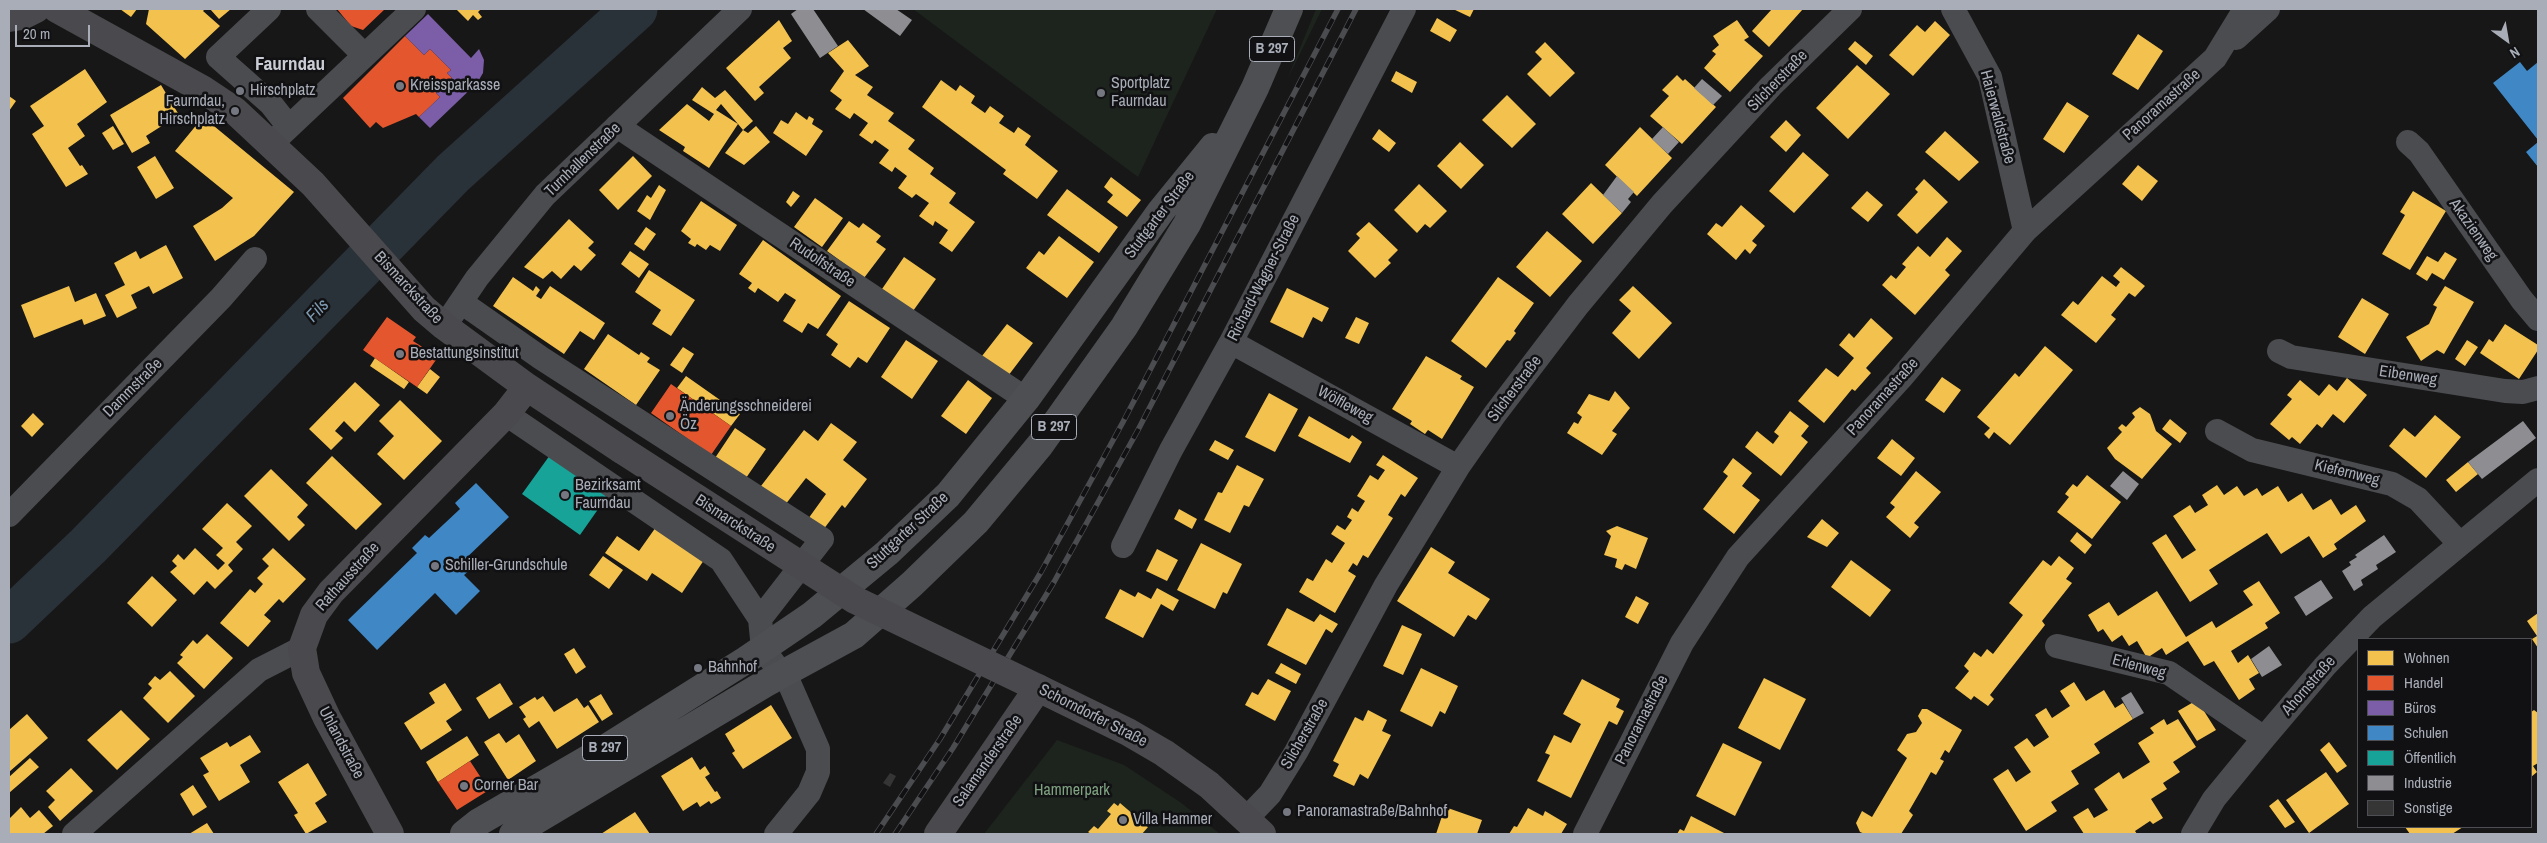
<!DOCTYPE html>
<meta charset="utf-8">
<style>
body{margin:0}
#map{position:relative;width:2547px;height:843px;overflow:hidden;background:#171717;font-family:"Archivo Narrow",sans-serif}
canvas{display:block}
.frame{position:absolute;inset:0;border:10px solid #a8adb8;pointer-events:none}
.legend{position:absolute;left:2357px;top:638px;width:175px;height:190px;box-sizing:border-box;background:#111113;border:1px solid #4d4f55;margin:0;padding:6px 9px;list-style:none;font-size:15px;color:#a8adb8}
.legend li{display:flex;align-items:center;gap:10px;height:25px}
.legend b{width:25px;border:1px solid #4d4f55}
.north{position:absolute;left:2482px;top:15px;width:50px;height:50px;-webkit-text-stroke:4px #111113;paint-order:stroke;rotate:148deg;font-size:14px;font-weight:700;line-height:20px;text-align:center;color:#a8adb8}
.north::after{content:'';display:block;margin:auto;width:18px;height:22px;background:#a8adb8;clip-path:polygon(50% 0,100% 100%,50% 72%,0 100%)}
.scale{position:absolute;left:15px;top:25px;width:75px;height:22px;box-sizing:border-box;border:2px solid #a8adb8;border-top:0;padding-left:6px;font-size:15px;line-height:18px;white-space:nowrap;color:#a8adb8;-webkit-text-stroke:4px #111113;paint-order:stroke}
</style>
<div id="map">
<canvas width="2547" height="843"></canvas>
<div class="frame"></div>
<ul class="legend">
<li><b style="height:14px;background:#f2c14e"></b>Wohnen</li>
<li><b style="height:14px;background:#e4572e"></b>Handel</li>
<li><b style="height:14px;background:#7b5ea7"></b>Büros</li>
<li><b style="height:14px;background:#3f88c5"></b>Schulen</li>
<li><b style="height:14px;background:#17a398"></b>Öffentlich</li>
<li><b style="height:14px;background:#8d8d92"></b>Industrie</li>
<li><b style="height:14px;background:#353536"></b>Sonstige</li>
</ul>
<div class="north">N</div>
<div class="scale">20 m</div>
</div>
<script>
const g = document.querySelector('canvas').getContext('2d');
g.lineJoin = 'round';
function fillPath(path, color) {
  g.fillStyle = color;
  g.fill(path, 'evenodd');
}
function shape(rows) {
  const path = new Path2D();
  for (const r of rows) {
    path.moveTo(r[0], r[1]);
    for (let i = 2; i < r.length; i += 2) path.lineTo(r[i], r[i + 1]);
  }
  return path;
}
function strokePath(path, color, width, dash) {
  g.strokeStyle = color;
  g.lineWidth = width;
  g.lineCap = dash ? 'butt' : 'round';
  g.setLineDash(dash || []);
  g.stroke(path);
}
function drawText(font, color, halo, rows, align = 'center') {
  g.font = font + ' "Archivo Narrow",sans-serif';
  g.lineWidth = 5;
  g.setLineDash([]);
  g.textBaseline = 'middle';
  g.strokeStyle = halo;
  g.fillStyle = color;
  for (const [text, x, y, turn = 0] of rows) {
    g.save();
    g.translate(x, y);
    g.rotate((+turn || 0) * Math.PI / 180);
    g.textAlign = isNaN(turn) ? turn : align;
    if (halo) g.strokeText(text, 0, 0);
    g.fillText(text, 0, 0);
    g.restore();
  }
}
fillPath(shape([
 [913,9,1217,9,1138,177],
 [1316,9,1322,9,1287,80],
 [1057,740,1124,765,1180,802,1220,834,984,834]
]), '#1d241e');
fillPath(shape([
 [120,9,137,9,131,17],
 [149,9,205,9,203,11,220,26,185,59,146,24],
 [210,9,231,9,219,19],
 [456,9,481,9,478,12,482,17,478,20,473,15,468,21],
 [1453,9,1474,9,1470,17],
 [1772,9,1803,9,1769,47,1752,31],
 [1437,18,1457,30,1450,42,1430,31],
 [779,20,792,41,783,48,791,58,759,87,764,93,755,101,726,68],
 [1737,20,1749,37,1744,40,1763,56,1730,92,1704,68,1716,54,1712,51,1719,45,1713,36],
 [1935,21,1950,35,1913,76,1889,55,1917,25,1925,32],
 [2138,34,2163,51,2138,90,2112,74],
 [848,40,869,66,855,75,873,87,867,95,894,113,888,121,915,140,908,149,934,168,930,174,956,193,949,203,975,222,952,252,939,243,948,230,935,221,933,226,919,216,929,203,916,194,912,198,898,188,907,176,895,167,892,172,879,163,889,150,875,140,872,144,859,135,868,123,854,113,850,119,835,109,842,100,830,91,844,71,828,53],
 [1855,41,1873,56,1866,65,1848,49],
 [1545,42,1575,73,1550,97,1527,74,1542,59,1535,52],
 [1857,65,1890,94,1848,139,1816,108],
 [85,69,107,102,77,124,85,136,68,148,80,166,82,165,88,174,66,187,32,134,44,126,30,106],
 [1396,71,1417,82,1412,93,1391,81],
 [1677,75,1683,81,1685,79,1716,107,1682,144,1650,116,1669,96,1662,90],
 [941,80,956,91,960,85,975,96,971,103,985,113,990,106,1004,116,999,123,1014,133,1018,127,1031,136,1025,145,1058,171,1037,199,1003,174,1006,170,922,107],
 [161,85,179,115,146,136,150,143,132,153,110,115],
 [702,87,715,98,725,90,753,121,743,130,748,133,756,126,770,142,744,165,725,153,743,130,738,124,709,168,683,151,685,147,659,130,687,104,709,121,714,114,692,100],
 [721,104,738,124,716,110],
 [1507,95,1536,124,1512,148,1482,120],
 [9,96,16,101,9,111],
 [2067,102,2089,116,2064,153,2043,139],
 [796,112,807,120,809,116,814,119,812,124,823,131,806,156,773,133,781,120,788,124],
 [203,117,294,192,254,236,215,261,193,226,222,208,233,198,175,151],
 [1786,120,1801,135,1786,152,1770,137],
 [113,126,124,144,113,150,102,133],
 [1640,127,1672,158,1637,196,1605,165],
 [1379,129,1396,143,1389,152,1372,139],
 [1945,131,1979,162,1959,181,1925,152],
 [1460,142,1484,165,1461,189,1437,166],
 [1803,152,1829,175,1794,213,1769,191],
 [155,156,174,188,156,199,137,167],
 [633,156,652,176,618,210,599,190],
 [2138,165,2158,181,2142,201,2122,184],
 [1111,177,1141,200,1127,217,1107,202,1113,195,1104,187],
 [1924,179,1948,202,1917,234,1897,215,1918,192,1915,189],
 [1591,183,1622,213,1593,244,1562,214],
 [1419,184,1447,211,1430,228,1425,224,1417,233,1394,210],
 [659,185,666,190,650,220,637,211,647,195,651,198],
 [1067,189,1118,227,1099,253,1047,215],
 [793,191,800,196,791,207,786,202],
 [1867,191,1883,205,1868,222,1851,208],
 [2413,191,2446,211,2410,270,2382,254,2405,215,2400,212],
 [815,198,843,218,822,247,794,227],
 [701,201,737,225,720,251,710,245,706,250,697,244,695,247,688,243,691,239,681,231],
 [1741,205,1765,226,1752,241,1757,245,1750,254,1745,249,1736,260,1707,234,1716,223,1722,227],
 [569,219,594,242,588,248,596,255,581,271,574,265,561,279,552,271,543,279,524,267],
 [849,221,859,228,863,223,881,236,876,242,886,249,864,278,827,251],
 [1369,222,1398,250,1388,260,1391,263,1375,278,1348,251,1360,238,1356,234],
 [646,227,656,234,644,251,634,244],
 [1547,231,1582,261,1550,297,1516,267],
 [1059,236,1094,262,1067,298,1026,268,1039,251,1044,255],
 [1947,237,1962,251,1945,270,1950,275,1915,315,1882,285,1891,275,1896,279,1906,267,1902,264,1918,246,1930,257],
 [763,240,841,296,818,329,808,323,802,333,783,321,796,300,785,293,778,302,758,288,755,293,748,288,752,283,739,274],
 [166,245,183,278,153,294,149,286,131,295,137,308,117,318,105,295,125,285,114,263,136,251,140,259],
 [630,251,649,264,639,278,621,264],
 [2445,252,2457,259,2444,280,2432,273,2427,281,2416,274,2427,256,2438,262],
 [904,257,936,279,913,311,882,289],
 [2121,267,2145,286,2135,297,2129,293,2111,315,2116,319,2096,343,2061,315,2073,301,2078,305,2102,276,2116,287,2120,282,2113,276],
 [649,270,695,300,671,336,652,324,661,310,635,292],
 [513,277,533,291,536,286,540,290,536,296,541,299,550,286,605,323,594,340,580,331,564,354,493,306],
 [1498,277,1534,303,1514,331,1516,333,1510,341,1507,340,1486,368,1451,341],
 [69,286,75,302,96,293,106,316,84,325,82,319,34,338,21,305],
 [1633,286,1672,323,1639,359,1612,333,1631,311,1619,300],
 [2445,286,2474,302,2444,354,2437,350,2421,361,2406,337,2429,324,2437,307,2433,305],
 [1287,288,1329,308,1322,322,1313,317,1303,338,1270,322],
 [2362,298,2389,314,2365,354,2338,337],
 [849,301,890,328,867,363,858,357,850,368,831,355,838,344,826,335],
 [1356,317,1369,323,1359,344,1345,338],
 [1871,318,1893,338,1866,368,1871,373,1855,391,1852,389,1824,423,1798,401,1826,368,1838,377,1854,358,1839,345,1849,333,1854,338],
 [1007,324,1033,343,1008,376,982,356],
 [2505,324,2538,345,2538,350,2519,379,2480,353,2489,339,2493,342],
 [608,334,639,355,641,352,650,358,647,362,660,370,636,405,584,369],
 [906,340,938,361,912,399,881,377],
 [2467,340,2478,347,2465,366,2455,359],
 [2045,346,2073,370,2010,445,1994,432,1989,439,1984,434,1990,428,1977,417,2015,373,2019,377],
 [683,347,694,354,682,373,670,365],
 [1426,356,1462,376,1460,379,1474,387,1442,439,1428,430,1425,434,1410,424,1412,421,1392,409],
 [375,358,409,382,404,389,370,366],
 [430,369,440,377,427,394,417,387],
 [686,376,740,414,731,426,677,388],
 [1942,377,1961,390,1944,413,1925,400],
 [2347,378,2367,395,2344,423,2333,414,2322,428,2317,424,2300,444,2292,437,2289,440,2270,424,2292,399,2287,395,2300,380,2319,396,2329,384,2337,391],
 [968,380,992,398,966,434,941,416],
 [355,382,380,405,355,432,344,421,335,431,343,438,331,450,309,429],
 [1615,391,1630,408,1612,431,1617,434,1602,455,1567,433,1574,422,1578,424,1582,417,1577,413,1589,394,1609,401],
 [1269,393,1298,409,1275,452,1245,437],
 [400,400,442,441,404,480,377,454,394,436,379,421],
 [2140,407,2150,414,2156,431,2172,444,2142,479,2115,459,2107,448,2122,432,2118,428,2122,424,2126,427,2135,417,2132,413],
 [1790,411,1809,426,1801,436,1808,442,1781,476,1745,447,1757,431,1773,444,1779,436,1774,432],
 [33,413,44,424,32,437,21,426],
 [2435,415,2461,437,2426,478,2389,446,2404,428,2415,437],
 [1309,416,1349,439,1352,435,1362,442,1350,463,1298,436],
 [2170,419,2187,433,2180,443,2162,429],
 [831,423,857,442,843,460,867,479,845,508,842,505,823,530,808,519,826,494,806,478,785,505,761,486,804,430,818,441],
 [735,428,766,449,746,478,715,458],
 [1892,439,1915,458,1901,476,1877,458],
 [1215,440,1234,450,1228,460,1209,450],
 [1383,455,1418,478,1405,497,1401,494,1388,515,1393,518,1368,558,1363,555,1357,566,1353,563,1348,571,1356,576,1335,613,1299,592,1307,578,1313,581,1326,559,1332,563,1345,543,1331,534,1337,525,1345,530,1352,520,1347,517,1352,508,1358,512,1365,501,1357,496,1370,475,1378,480,1385,470,1376,465],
 [332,456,382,504,356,530,306,483],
 [1733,458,1752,473,1742,486,1760,500,1734,534,1703,509,1728,476,1723,472],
 [2468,462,2478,474,2456,492,2446,480],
 [1237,465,1264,479,1249,507,1244,505,1230,533,1204,520,1218,492,1222,493],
 [271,469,308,505,297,517,305,525,289,541,244,496],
 [1916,471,1941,492,1914,523,1919,527,1910,538,1886,517,1895,507,1890,503],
 [2087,475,2121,502,2092,539,2057,512,2069,497,2065,494,2068,490,2073,484,2077,487],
 [2217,485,2224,495,2237,486,2244,496,2257,488,2262,496,2278,486,2288,502,2302,493,2313,510,2331,499,2341,515,2356,505,2366,521,2334,544,2337,549,2323,558,2309,536,2281,554,2267,533,2209,570,2218,584,2190,602,2152,543,2166,534,2182,559,2196,550,2173,516,2190,505,2195,513,2208,505,2202,495],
 [227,503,252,526,236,542,243,549,228,565,233,571,215,589,207,581,194,595,170,572,177,566,172,561,178,554,184,560,195,548,218,570,225,563,216,555,223,548,202,529],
 [1179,509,1197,519,1192,529,1174,519],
 [1822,519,1839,533,1827,547,1807,537],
 [1617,526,1648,538,1636,569,1625,564,1622,570,1615,567,1617,559,1604,555,1611,536,1606,531],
 [656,527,704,560,682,593,652,573,647,581,605,553,617,536,639,551],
 [2077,532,2092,545,2085,554,2070,541],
 [1201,543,1242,564,1227,594,1223,592,1215,609,1177,590],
 [1431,547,1455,562,1448,573,1490,599,1476,620,1468,615,1454,637,1397,601],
 [273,548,306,579,283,603,279,599,264,615,271,621,248,647,220,623,250,589,255,593,263,584,257,578,269,566,262,559],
 [1157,549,1178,560,1167,581,1146,571],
 [603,556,623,570,609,589,589,575],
 [2059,556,2074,568,2066,579,2072,583,2042,621,2045,625,1990,695,1994,699,1988,706,1974,696,1971,700,1955,688,1969,671,1964,666,1974,652,1981,657,1987,649,1993,654,2023,615,2009,603,2043,560,2051,566],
 [1851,560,1891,590,1870,617,1831,587],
 [152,576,177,600,152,627,127,603],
 [2259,581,2280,613,2265,623,2268,628,2231,651,2238,663,2248,655,2259,673,2249,679,2255,689,2239,700,2214,661,2204,666,2188,641,2166,655,2162,648,2147,658,2137,641,2129,646,2122,635,2112,642,2103,629,2098,632,2088,615,2109,602,2118,616,2157,591,2186,637,2212,621,2216,628,2253,605,2243,591],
 [1157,588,1179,600,1173,611,1161,604,1143,638,1105,618,1120,589,1135,597,1138,592,1151,599],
 [1636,596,1649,603,1638,624,1625,617],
 [1287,608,1314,622,1320,614,1338,624,1332,633,1326,629,1306,665,1267,645],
 [2538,613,2538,648,2532,639,2537,636,2527,621],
 [1402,625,1422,634,1403,675,1383,666],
 [207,634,233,658,204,689,177,663,183,657,180,655,193,640,197,644],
 [574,648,586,667,576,674,564,654],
 [1281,663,1301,674,1296,684,1275,673],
 [1421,668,1458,686,1445,714,1440,711,1432,727,1400,711],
 [170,671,195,696,168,723,143,698,152,688,148,684,155,676,160,680],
 [1764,678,1806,699,1780,750,1738,728],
 [1268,679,1291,691,1275,721,1245,705,1252,692,1258,695],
 [1582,679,1620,699,1616,707,1624,711,1617,725,1609,721,1571,798,1537,781,1550,755,1545,753,1554,735,1571,743,1581,724,1563,714],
 [2074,682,2086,701,2104,690,2115,708,2123,703,2133,719,2094,744,2100,753,2071,771,2079,784,2051,802,2057,811,2026,831,1993,779,2008,769,2016,782,2031,772,2014,747,2027,738,2034,747,2049,737,2035,715,2046,708,2052,718,2070,706,2060,691],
 [445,683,462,710,446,721,452,730,421,750,404,723,435,703,429,693],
 [500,683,513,704,489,719,476,698],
 [601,694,613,714,602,721,589,701],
 [543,696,554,712,577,698,584,708,588,705,599,722,557,749,539,721,529,728,523,719,526,717,519,707,535,697,537,700],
 [2197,700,2216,730,2197,741,2178,711],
 [771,705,792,738,743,769,732,753,735,751,725,734],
 [1922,709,1927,709,1962,730,1949,753,1945,750,1940,759,1944,761,1936,775,1931,772,1920,792,1909,811,1913,815,1901,834,1865,834,1860,832,1856,823,1862,811,1872,817,1907,758,1897,750,1907,734,1916,732,1922,723,1918,716],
 [121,710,150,739,117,770,87,740],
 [1368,710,1387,720,1382,731,1391,735,1368,779,1360,774,1354,786,1333,776,1339,764,1333,761,1355,717,1363,721],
 [2534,710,2538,713,2538,763,2533,766,2537,772,2531,777,2531,712],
 [27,714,48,738,9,772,9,730],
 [2164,719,2167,725,2178,719,2196,747,2173,762,2180,772,2163,783,2167,789,2151,799,2163,818,2153,824,2150,821,2135,831,2137,834,2084,834,2073,817,2088,808,2094,818,2108,810,2094,789,2119,772,2123,779,2150,762,2138,743,2154,733,2150,728],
 [499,733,506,743,519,734,536,761,508,780,484,742],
 [250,735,261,752,240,765,250,782,219,801,203,775,209,772,200,758,227,742,230,747],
 [467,736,479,755,438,782,426,762],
 [2329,742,2347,766,2337,773,2320,750],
 [1723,743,1762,762,1735,816,1696,796],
 [692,757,700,770,705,766,710,774,705,777,715,792,717,791,721,798,711,804,709,801,700,807,697,802,683,811,661,776],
 [30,758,39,767,9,793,9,777],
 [308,763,327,795,315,803,327,822,306,834,294,815,298,813,278,782],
 [71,768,93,791,60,821,48,807,55,800,46,791],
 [2326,772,2349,804,2309,833,2286,800],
 [193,785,207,807,193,816,180,794],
 [2278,799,2295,822,2285,828,2269,806],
 [1114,803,1118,806,1120,803,1148,827,1142,834,1091,834,1088,832,1094,826,1098,829,1111,814,1107,811],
 [21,807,30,818,39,810,53,826,43,834,9,834,9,819],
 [1445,807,1482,820,1477,834,1436,834],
 [1528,808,1543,816,1545,811,1567,824,1561,834,1509,834,1514,826,1517,827],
 [635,812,650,834,601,834,607,830],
 [1691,816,1726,834,1677,834,1680,829,1684,831],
 [207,823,214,834,189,834],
 [2405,827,2463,827,2452,834,2410,834]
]), '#f2c14e');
fillPath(shape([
 [337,9,385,9,363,30,351,26],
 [405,36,424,55,430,49,451,70,447,73,452,78,436,93,440,97,419,117,416,114,383,128,376,122,370,128,343,98],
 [387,317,416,337,413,341,438,357,417,387,363,350],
 [671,384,731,426,711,455,651,413],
 [470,761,489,790,457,810,438,782]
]), '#e4572e');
fillPath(shape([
 [428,14,471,58,479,49,484,60,483,73,477,83,430,128,419,117,440,97,436,93,452,78,447,73,451,70,430,49,424,55,405,36]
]), '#7b5ea7');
fillPath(shape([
 [2520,62,2527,71,2538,62,2538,140,2493,83],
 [2538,142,2538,167,2526,152],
 [476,483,509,517,462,562,470,570,464,575,480,591,456,615,435,593,377,650,348,620,417,553,412,548,425,535,429,538,460,509,455,503]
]), '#3f88c5');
fillPath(shape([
 [550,455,608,495,580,535,522,494]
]), '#17a398');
fillPath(shape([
 [798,9,813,9,838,46,820,58,791,14],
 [863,9,896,9,912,20,900,36],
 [1702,79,1722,96,1713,105,1694,88],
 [1663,127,1679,142,1668,154,1652,139],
 [1617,176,1634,192,1628,199,1631,202,1622,213,1603,195],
 [2523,421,2536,438,2482,479,2468,462],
 [2123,471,2139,484,2127,500,2110,486],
 [2384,535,2396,552,2376,565,2378,569,2361,580,2363,585,2354,591,2342,571,2351,565,2349,562,2357,557,2355,555],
 [2321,580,2333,598,2306,616,2294,597],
 [2269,646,2282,665,2262,677,2251,659],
 [2131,692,2144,713,2133,719,2121,698]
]), '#8d8d92');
strokePath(shape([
 [9,621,88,546,453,173,635,9]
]), '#2a3239', 45);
fillPath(shape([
 [890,773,896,776,890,787,883,783]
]), '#353536');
strokePath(shape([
 [269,9,218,57,271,104,289,127],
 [318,9,364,55],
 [1953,9,1990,77,2025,231],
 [2236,38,2268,9],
 [617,126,1026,399],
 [2408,142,2419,152,2522,300,2538,319],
 [272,143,414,9],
 [461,302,541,358,822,539,760,619],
 [452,315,477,278,545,195,740,9],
 [1231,342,1458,467],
 [2279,351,2291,357,2505,391,2523,392,2538,388],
 [506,414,721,560,760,619,763,649,790,685,818,749,818,772,809,793,776,834],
 [2217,431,2252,450,2392,484,2418,499,2460,544],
 [9,515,221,298,255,259],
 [1123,546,1171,450,1231,342,1404,9],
 [2057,646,2169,673,2264,738],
 [1247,818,1270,794,1296,752,1386,585,1458,467,1495,414,1578,305,1662,204,1771,86,1850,9],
 [74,834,259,670,302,648],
 [1585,834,1682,643,1738,557,1901,378,2025,231,2215,58,2245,9],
 [2193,834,2214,799,2264,738,2325,666,2372,617,2538,480]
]), '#4b4c50', 24);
strokePath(shape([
 [57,9,202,89,235,111,313,184,424,309,444,326,527,387,622,450],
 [9,18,22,16,36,9],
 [390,834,327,718,306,673,302,648,314,615,331,592,506,414,527,387],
 [938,834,1038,688,1128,732,1164,753,1209,785,1262,834]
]), '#4a4a4e', 28);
strokePath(shape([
 [464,834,479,822,598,753,746,660,812,615,887,553,948,495,1026,399,1161,211,1213,147],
 [513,834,766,683,854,635,912,584,976,522,1040,445,1124,327,1187,224,1255,88,1289,9]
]), '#4d4f52', 28);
const rail = shape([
 [876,834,940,739,1041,572,1123,422,1338,9],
 [895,834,953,748,1054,582,1138,430,1356,9]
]);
strokePath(rail, '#4b4c4f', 5.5);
strokePath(rail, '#111113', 4, [11]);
strokePath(shape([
 [622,450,855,600,1038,688]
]), '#4a4a4e', 28);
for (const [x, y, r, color] of [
 [400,86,5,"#757880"],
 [240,91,5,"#757880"],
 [1101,93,5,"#757880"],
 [235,111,5,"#757880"],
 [400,354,5,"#757880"],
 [670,416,5,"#757880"],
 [565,495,5,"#757880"],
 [435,566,5,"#757880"],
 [698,668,5,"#757880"],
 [464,786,5,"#757880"],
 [1287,812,5,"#757880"],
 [1123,820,5,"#757880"]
]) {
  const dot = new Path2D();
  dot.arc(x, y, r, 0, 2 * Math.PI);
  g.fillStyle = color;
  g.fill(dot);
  strokePath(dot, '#111113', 2);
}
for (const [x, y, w] of [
 [1272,49,45],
 [1054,427,45],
 [605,748,45]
]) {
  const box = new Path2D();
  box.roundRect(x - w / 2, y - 12.5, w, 25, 4);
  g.fillStyle = '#111113';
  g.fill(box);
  strokePath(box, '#a8adb8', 1);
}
drawText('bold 15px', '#a8adb8', null, [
 ["B 297",1272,49],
 ["B 297",1054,427],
 ["B 297",605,748]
]);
drawText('16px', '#a8adb8', '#111113', [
 ["Silcherstraße",1778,81,-46],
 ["Panoramastraße",2162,105,-42],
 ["Haierwaldstraße",1997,117,75],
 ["Turnhallenstraße",583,160,-44],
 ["Stuttgarter Straße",1160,215,-53],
 ["Akazienweg",2473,230,55],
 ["Rudolfstraße",822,263,34],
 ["Richard-Wagner-Straße",1264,278,-63],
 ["Bismarckstraße",408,288,47],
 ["Eibenweg",2408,376,9],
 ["Dammstraße",133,388,-45],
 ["Silcherstraße",1515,389,-53],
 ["Panoramastraße",1883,397,-48],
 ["Wölfleweg",1345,405,29],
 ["Kiefernweg",2347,473,14],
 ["Bismarckstraße",735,524,33],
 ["Stuttgarter Straße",908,531,-43],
 ["Rathausstraße",348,577,-48],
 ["Erlenweg",2139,667,15],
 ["Ahornstraße",2309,686,-49],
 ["Schorndorfer Straße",1093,716,27],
 ["Panoramastraße",1642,720,-63],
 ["Silcherstraße",1305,734,-60],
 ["Uhlandstraße",341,743,62],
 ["Salamanderstraße",988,761,-55]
]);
drawText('16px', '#a8adb8', '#111113', [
 ["Sportplatz",1111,84],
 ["Faurndau",1111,102],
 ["Kreissparkasse",410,86],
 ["Hirschplatz",250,91],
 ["Faurndau,",225,102,"right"],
 ["Hirschplatz",225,120,"right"],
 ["Bestattungsinstitut",410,354],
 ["Änderungsschneiderei",680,407],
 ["Öz",680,425],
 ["Bezirksamt",575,486],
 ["Faurndau",575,504],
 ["Schiller-Grundschule",445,566],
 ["Bahnhof",708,668],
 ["Corner Bar",474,786],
 ["Panoramastraße/Bahnhof",1297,812],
 ["Villa Hammer",1133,820]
], 'left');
drawText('16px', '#7fa381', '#111113', [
 ["Hammerpark",1072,791]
]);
drawText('italic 18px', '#7f9bb3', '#111113', [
 ["Fils",318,311,-46]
]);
drawText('bold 19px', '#c9ccd4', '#111113', [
 ["Faurndau",290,65]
]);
</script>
